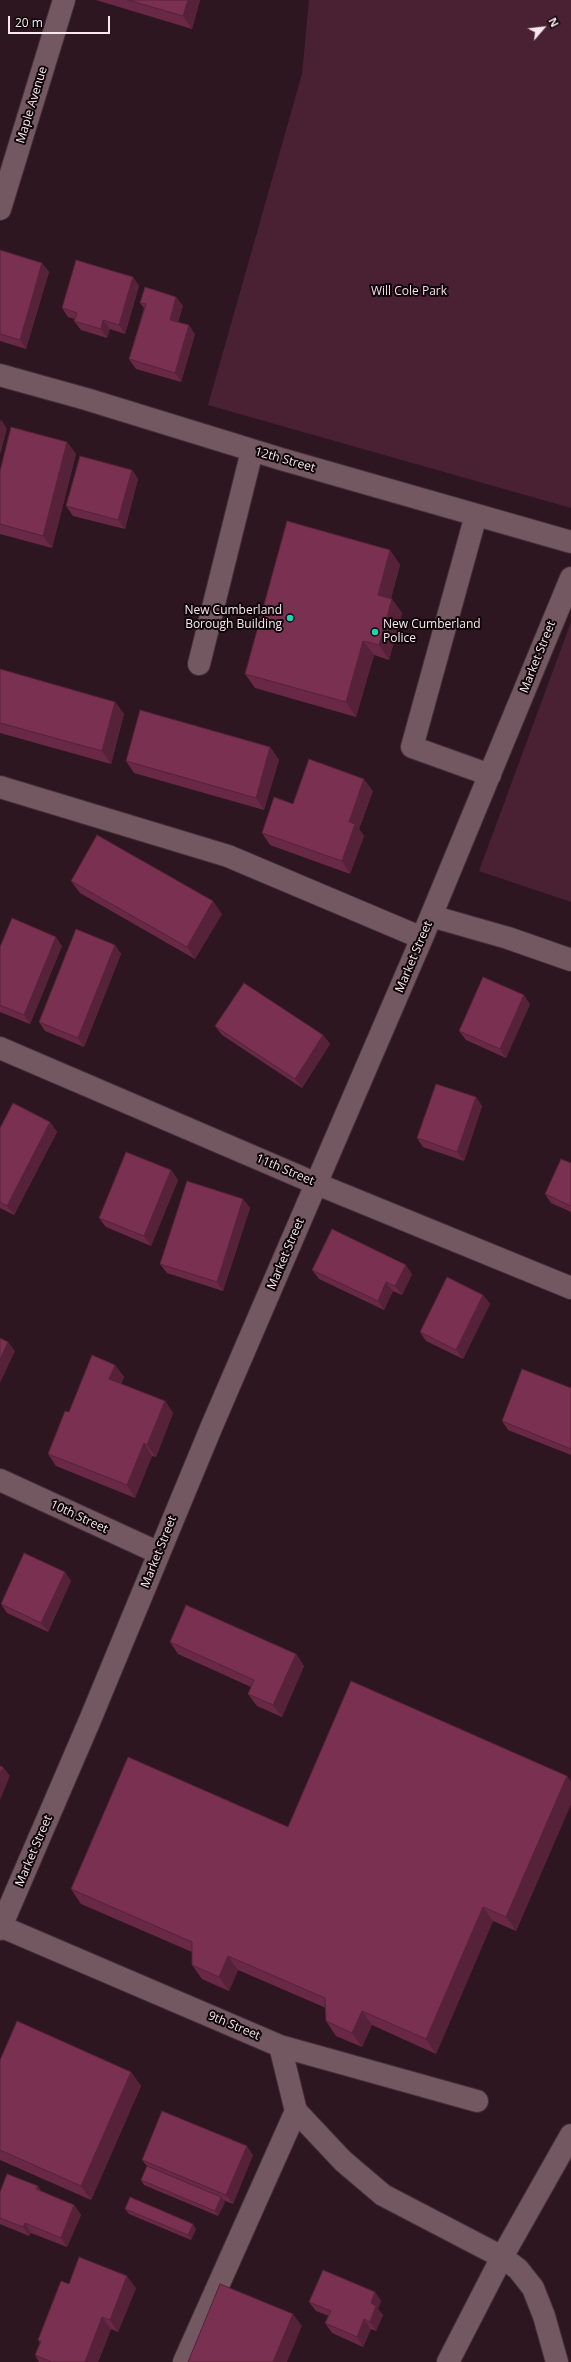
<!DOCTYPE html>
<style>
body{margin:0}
#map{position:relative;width:571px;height:2362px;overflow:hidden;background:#2d1620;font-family:"Open Sans",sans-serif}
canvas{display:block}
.north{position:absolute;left:523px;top:8px;width:40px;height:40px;-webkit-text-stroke:3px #0f0609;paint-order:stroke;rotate:62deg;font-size:11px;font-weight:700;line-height:16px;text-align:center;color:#f8e7ed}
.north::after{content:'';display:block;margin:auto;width:14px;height:18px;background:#f8e7ed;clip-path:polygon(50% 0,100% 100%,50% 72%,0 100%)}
.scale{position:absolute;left:8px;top:16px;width:102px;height:18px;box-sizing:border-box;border:2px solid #f8e7ed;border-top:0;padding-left:5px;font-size:12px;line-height:14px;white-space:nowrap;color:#f8e7ed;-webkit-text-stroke:3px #0f0609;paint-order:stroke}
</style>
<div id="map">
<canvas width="571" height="2362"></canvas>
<div class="north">N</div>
<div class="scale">20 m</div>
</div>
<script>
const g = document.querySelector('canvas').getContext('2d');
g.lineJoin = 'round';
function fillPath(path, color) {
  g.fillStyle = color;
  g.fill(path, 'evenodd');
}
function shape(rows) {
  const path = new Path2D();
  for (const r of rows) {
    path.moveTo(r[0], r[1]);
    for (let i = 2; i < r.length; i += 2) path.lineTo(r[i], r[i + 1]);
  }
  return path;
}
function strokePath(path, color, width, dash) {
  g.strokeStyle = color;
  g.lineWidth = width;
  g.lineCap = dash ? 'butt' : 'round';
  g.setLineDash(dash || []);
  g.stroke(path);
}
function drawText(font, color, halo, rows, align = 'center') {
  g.font = font + ' "Open Sans",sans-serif';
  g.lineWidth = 4;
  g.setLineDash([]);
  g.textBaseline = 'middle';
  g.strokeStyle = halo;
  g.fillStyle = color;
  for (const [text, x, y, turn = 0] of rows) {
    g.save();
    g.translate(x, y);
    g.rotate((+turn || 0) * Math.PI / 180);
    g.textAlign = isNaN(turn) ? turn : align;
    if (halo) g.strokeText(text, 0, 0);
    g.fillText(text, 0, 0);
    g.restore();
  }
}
fillPath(shape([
 [309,0,571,0,571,508,208,405,302,74],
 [571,622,571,902,479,871]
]), '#4a2133');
const minor = shape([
 [0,209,64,0],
 [0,375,86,399,281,459,571,542],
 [476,515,412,747,490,775],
 [199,664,252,451],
 [0,787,228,856,422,938],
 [431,916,508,938,571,960],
 [0,1048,317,1184,571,1288],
 [0,1480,159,1553],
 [0,1926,280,2046,477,2101],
 [0,1929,90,1720,211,1428,422,938,571,578],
 [280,2046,296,2111,343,2161,383,2195,502,2257,448,2362],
 [184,2362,296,2111],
 [557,2362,544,2316,533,2288,518,2269,502,2257,571,2135]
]);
strokePath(minor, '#423137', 24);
strokePath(minor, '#735761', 22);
fillPath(shape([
 [96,0,200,0,192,29],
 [0,250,42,263,49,272,26,349,0,341],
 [133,277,139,286,125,334,110,329,107,338,81,330,74,321,75,319,68,317,62,308],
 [176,297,183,306,178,322,195,334,181,382,136,369,129,359,144,308,140,303],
 [67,442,76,454,52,548,0,534,0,471],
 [132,470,138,479,125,529,73,516,66,506],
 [390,550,400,565,391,598,402,613,389,660,374,655,356,717,255,688,245,674],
 [0,669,115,702,124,714,111,764,0,733],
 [270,747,279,760,264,810,134,773,126,761],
 [373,791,359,829,364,836,350,874,270,845,262,833,293,804],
 [71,881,222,914,195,959,80,893],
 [115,945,121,954,84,1047,45,1031,39,1022],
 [62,946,30,1024,0,1012,0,947],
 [530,1004,506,1058,466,1040,459,1031],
 [215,1026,323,1035,330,1044,302,1088,222,1035],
 [476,1097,482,1106,464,1161,423,1147,417,1138],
 [50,1122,57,1132,14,1215,0,1208,0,1128],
 [571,1163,571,1212,551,1203,545,1194],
 [171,1170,178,1180,151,1246,106,1227,99,1218],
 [243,1199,250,1208,223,1291,167,1273,160,1264],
 [312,1270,412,1274,402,1295,393,1291,384,1310,319,1279],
 [483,1295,490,1304,463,1359,426,1341,420,1332],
 [115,1365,124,1377,121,1384,165,1401,173,1413,156,1457,152,1456,135,1498,56,1466,48,1454,69,1412],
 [571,1388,571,1455,508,1430,502,1421],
 [65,1572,71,1581,48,1632,7,1613,1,1604],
 [170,1642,296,1654,304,1666,282,1717,257,1706,248,1694,251,1687,178,1654],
 [567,1776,571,1782,571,1804,516,1931,493,1921,436,2054,372,2025,362,2047,336,2036,326,2021,326,2008,238,1970,229,1991,202,1979,192,1965,192,1952,81,1904,71,1889,288,1827],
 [0,2060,131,2072,141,2086,91,2200,0,2160],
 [253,2155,233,2204,223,2200,225,2202,218,2216,144,2185,141,2180,147,2166,142,2160],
 [38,2186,41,2192,74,2205,81,2215,67,2247,31,2233,29,2236,0,2224,0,2192],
 [125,2209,193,2224,196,2229,191,2240,129,2214],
 [69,2284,136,2288,118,2332,111,2329,98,2362,39,2362,35,2355,40,2343,38,2340],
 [375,2292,381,2301,378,2309,383,2315,376,2331,371,2329,363,2347,332,2333,325,2323,329,2316,316,2311,309,2302]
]), '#692946');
fillPath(shape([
 [188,0,200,0,192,29,183,16],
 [42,263,49,272,26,349,20,340],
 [133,277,139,286,125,334,119,325],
 [176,297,183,306,176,329,170,320],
 [103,320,110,329,107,338,101,329],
 [189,325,195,334,181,382,175,373],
 [1,419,7,429,0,455,0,423],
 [67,442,76,454,52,548,43,536],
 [132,470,138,479,125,529,118,520],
 [390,550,400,565,388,609,378,595],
 [392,599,402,613,389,660,379,645],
 [363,641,374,655,356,717,346,702],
 [115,702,124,714,111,764,102,751],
 [270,747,279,760,264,810,256,798],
 [364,779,373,791,359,829,364,836,350,874,342,861,349,822],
 [213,901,222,914,195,959,187,947],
 [56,937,62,946,30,1024,24,1015],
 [115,945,121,954,84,1047,78,1038],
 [524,995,530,1004,506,1058,500,1049],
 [323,1035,330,1044,302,1088,295,1079],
 [476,1097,482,1106,464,1161,457,1152],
 [50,1122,57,1132,14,1215,7,1206],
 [171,1170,178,1180,151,1246,144,1236],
 [243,1199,250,1208,223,1291,217,1282],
 [406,1265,412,1274,402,1295,395,1286],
 [386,1282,393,1291,384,1310,378,1301],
 [483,1295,490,1304,463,1359,456,1350],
 [8,1342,15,1351,0,1383,0,1360],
 [115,1365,124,1377,118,1391,109,1379],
 [165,1401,173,1413,156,1457,147,1445],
 [144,1443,152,1456,135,1498,127,1485],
 [65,1572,71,1581,48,1632,41,1623],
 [296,1654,304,1666,282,1717,273,1705],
 [3,1767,10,1776,0,1800,0,1775],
 [567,1776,571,1782,571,1804,516,1931,506,1917],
 [483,1907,493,1921,436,2054,426,2039],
 [228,1956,238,1970,229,1991,219,1977],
 [362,2011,372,2025,362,2047,352,2033],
 [131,2072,141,2086,91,2200,81,2186],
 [247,2146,253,2155,233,2204,226,2195],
 [38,2186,44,2195,36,2189],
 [221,2197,225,2202,218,2216,215,2211],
 [74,2205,81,2215,67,2247,61,2238],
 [25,2223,31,2233,29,2236,23,2227],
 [193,2224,196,2229,191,2240,188,2235],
 [127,2276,136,2288,118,2332,110,2320],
 [375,2292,381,2301,378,2309,383,2315,376,2331,370,2322,371,2303],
 [293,2314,302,2326,287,2362,273,2362],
 [102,2317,111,2329,98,2362,85,2362],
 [364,2319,371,2329,363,2347,357,2337]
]), '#552239');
const building = shape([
 [128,0,188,0,183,16,128,0],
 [0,250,42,263,20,340,0,334,0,250],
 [76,260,133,277,119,325,103,320,101,329,74,321,77,313,62,308,76,260],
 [145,287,176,297,170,320,189,325,175,373,129,359,146,304,140,303,145,287],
 [11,427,67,442,43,536,0,524,0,471,11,427],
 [80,456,132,470,118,520,66,506,80,456],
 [287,521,390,550,378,595,392,599,379,645,363,641,346,702,245,674,287,521],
 [0,669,115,702,102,751,0,723,0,669],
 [140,710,270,747,256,798,126,761,140,710],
 [309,759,364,779,349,822,355,824,342,861,262,833,274,797,293,804,309,759],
 [97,835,213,901,187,947,71,881,97,835],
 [12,918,56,937,24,1015,0,1005,0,947,12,918],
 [76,929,115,945,78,1038,39,1022,76,929],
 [483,977,524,995,500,1049,459,1031,483,977],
 [244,983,323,1035,295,1079,215,1026,244,983],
 [436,1084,476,1097,457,1152,417,1138,436,1084],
 [13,1103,50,1122,7,1206,0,1202,0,1128,13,1103],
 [126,1152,171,1170,144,1236,99,1218,126,1152],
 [561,1159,571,1163,571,1206,545,1194,561,1159],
 [187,1181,243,1199,217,1282,160,1264,187,1181],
 [332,1229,406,1265,395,1286,386,1282,378,1301,312,1270,332,1229],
 [447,1277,483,1295,456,1350,420,1332,447,1277],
 [0,1338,8,1342,0,1360,0,1338],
 [92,1355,115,1365,109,1379,165,1401,147,1445,144,1443,127,1485,48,1454,65,1411,69,1412,92,1355],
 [522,1369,571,1388,571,1449,502,1421,522,1369],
 [24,1553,65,1572,41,1623,1,1604,24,1553],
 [186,1605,296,1654,273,1705,248,1694,254,1680,170,1642,186,1605],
 [351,1681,567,1776,506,1917,483,1907,426,2039,362,2011,352,2033,326,2021,325,1998,228,1956,219,1977,192,1965,192,1942,71,1889,128,1757,288,1827,351,1681],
 [0,1766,3,1767,0,1775,0,1766],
 [17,2021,131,2072,81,2186,0,2150,0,2060,17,2021],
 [162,2111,247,2146,226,2195,142,2160,162,2111],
 [147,2166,221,2197,215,2211,141,2180,147,2166],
 [7,2174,38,2186,36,2189,74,2205,61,2238,25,2223,23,2227,0,2218,0,2192,7,2174],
 [130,2197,193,2224,188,2235,125,2209,130,2197],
 [79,2257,127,2276,110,2320,102,2317,85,2362,52,2362,35,2355,41,2341,38,2340,61,2281,69,2284,79,2257],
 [323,2270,375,2292,371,2303,376,2306,370,2322,364,2319,357,2337,325,2323,331,2311,309,2302,323,2270],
 [220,2284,293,2314,273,2362,188,2362,220,2284]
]);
fillPath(building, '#7a3051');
strokePath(building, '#552239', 1);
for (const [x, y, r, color] of [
 [290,618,4,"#1ad5b2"],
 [375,632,4,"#1ad5b2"]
]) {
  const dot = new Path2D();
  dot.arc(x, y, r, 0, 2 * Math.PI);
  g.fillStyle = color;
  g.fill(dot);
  strokePath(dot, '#0f0609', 1.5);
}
drawText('12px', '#f8e7ed', '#0f0609', [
 ["Maple Avenue",32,105,-73],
 ["12th Street",285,460,16],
 ["Market Street",538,657,-68],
 ["Market Street",414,957,-67],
 ["11th Street",285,1170,23],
 ["Market Street",286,1254,-67],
 ["10th Street",79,1517,25],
 ["Market Street",159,1552,-68],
 ["Market Street",34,1851,-67],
 ["9th Street",234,2026,23]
]);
drawText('12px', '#f5dde5', '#0f0609', [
 ["Will Cole Park",409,292]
]);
drawText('12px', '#f8e7ed', '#0f0609', [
 ["New Cumberland",282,611],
 ["Borough Building",282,625],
 ["New Cumberland",383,625,"left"],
 ["Police",383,639,"left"]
], 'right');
</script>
